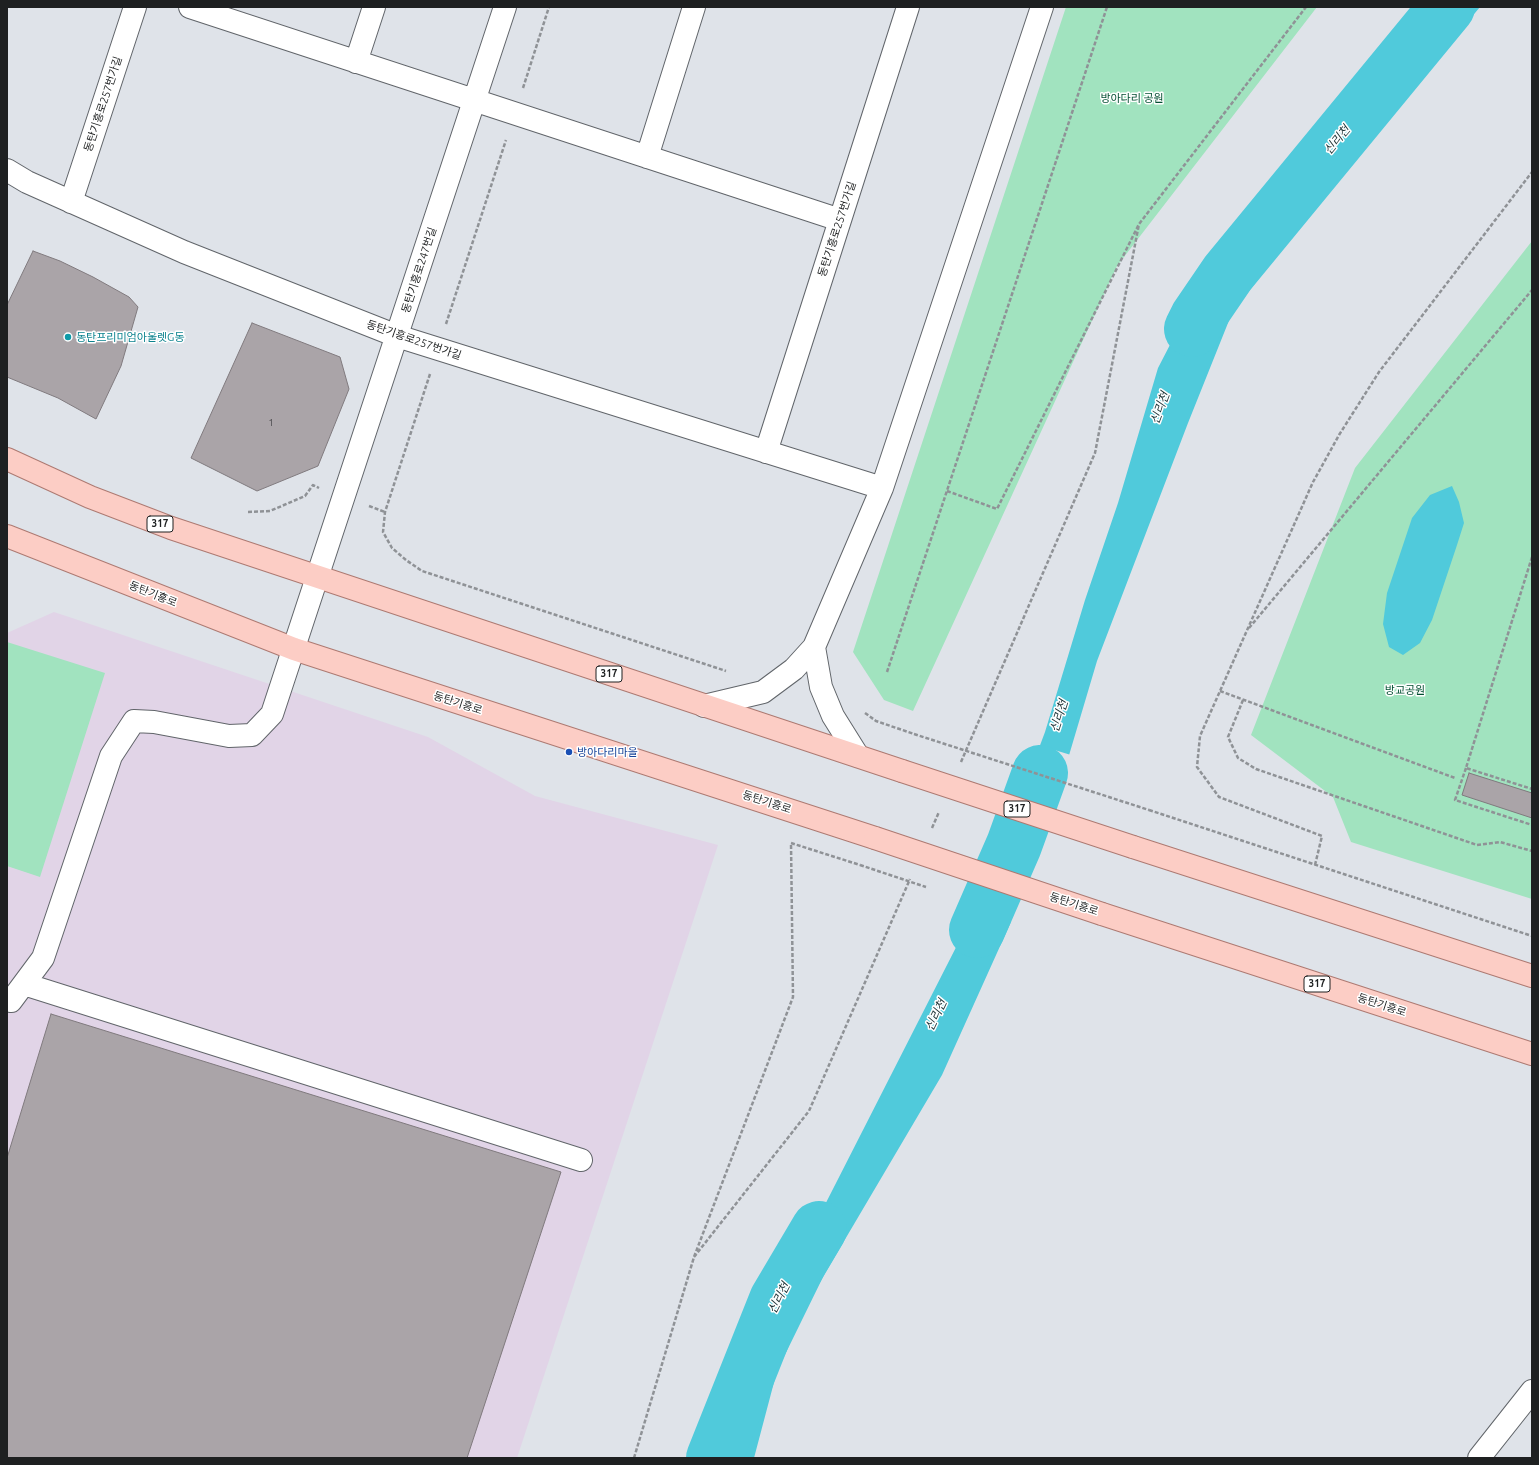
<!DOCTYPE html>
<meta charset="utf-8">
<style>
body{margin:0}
#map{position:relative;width:1539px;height:1465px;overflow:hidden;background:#dfe3e9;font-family:Ubuntu,sans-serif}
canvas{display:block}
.frame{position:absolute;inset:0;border:8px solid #1e2021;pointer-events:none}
</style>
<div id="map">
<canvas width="1539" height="1465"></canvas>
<div class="frame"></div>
</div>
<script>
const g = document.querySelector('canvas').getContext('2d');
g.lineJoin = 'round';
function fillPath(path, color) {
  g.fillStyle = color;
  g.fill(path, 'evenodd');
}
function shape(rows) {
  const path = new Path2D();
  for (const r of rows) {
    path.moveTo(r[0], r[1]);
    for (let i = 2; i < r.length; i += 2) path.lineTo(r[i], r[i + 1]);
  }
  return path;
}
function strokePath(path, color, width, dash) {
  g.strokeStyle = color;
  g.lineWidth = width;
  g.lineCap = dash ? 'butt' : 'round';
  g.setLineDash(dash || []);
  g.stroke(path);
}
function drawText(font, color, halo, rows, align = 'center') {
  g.font = font + ' Ubuntu,"Noto Sans KR",sans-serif';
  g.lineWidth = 3;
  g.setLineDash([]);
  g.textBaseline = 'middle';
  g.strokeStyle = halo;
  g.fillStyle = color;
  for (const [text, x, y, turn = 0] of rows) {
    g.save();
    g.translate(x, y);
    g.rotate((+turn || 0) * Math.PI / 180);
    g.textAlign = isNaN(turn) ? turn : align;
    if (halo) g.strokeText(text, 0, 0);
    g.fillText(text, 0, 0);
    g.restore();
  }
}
fillPath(shape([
 [54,612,428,737,535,796,718,845,517,1458,7,1458,7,633]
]), '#e1d4e7');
fillPath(shape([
 [1066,7,1317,7,1117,266,913,711,884,700,853,652],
 [1532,241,1532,899,1351,842,1333,797,1251,735,1355,468],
 [7,642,105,673,40,877,7,866]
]), '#a1e3bf');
fillPath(shape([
 [1430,7,1480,7,1337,178,1232,313,1188,423,1097,661,1040,853,1030,850,1033,873,942,1075,824,1275,777,1371,754,1458,714,1458,779,1295,975,910,999,859,1020,871,1030,851,1003,844,1045,732,1085,600,1118,503,1158,368,1204,279,1234,265,1303,181,1310,153,1415,23],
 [1452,486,1459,502,1464,523,1457,545,1432,620,1420,643,1403,655,1389,647,1383,624,1387,593,1412,518,1430,495]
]), '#50cadb');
fillPath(shape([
 [1038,745,1071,755,1042,853,1040,855,1032,853,1034,873,1012,922,974,910,997,857,1021,858,1023,862,1027,852,1002,846,1001,844]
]), '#dfe3e9');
strokePath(shape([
 [1192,329,1198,317,1228,273,1447,7],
 [977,930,1014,845,1040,773],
 [714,1458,777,1300,819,1229]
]), '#50cadb', 56);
const building = shape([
 [33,251,60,261,93,277,129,297,138,307,121,366,96,419,58,398,7,377,7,305,33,251],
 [252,323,340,357,349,389,318,466,257,491,191,458,252,323],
 [1469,773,1532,793,1532,818,1462,795,1469,773],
 [51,1014,561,1172,467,1458,7,1458,7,1158,51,1014]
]);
fillPath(building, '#aaa4a8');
strokePath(building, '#807a7e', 1);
const minor = shape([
 [190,7,840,220],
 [356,62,374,7],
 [647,157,694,7],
 [7,170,27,182,184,252,397,336,882,488],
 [71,202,135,7],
 [766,452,908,7],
 [814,647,882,488,1042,7],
 [704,706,763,692,794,669,814,647,821,687,833,716,858,756],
 [24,984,581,1160],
 [7,1000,11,1001,43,958,111,756,134,721,154,722,229,736,252,735,272,714,505,7],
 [1479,1458,1532,1391]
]);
const major = shape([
 [7,459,90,497,171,528,902,771],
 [7,536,294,649,875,838],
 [1133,847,1532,976],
 [1102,914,1532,1054]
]);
strokePath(minor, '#61656a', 24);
strokePath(major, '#ad7a72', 24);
strokePath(shape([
 [523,88,549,7],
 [446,324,506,140],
 [430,374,385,512,383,532,392,548,406,560,422,571,726,671],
 [947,491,997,509,1139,224,1306,7],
 [369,506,385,512],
 [248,512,270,511,305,496,313,485,319,488],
 [1532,557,1466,768,1532,789],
 [1249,628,1532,290],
 [887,672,1107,7],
 [1220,691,1455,778],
 [1243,700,1228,737,1238,758,1256,769,1477,845,1500,842,1532,851],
 [865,713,876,721,914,734],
 [961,762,1095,453,1139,224],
 [1466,768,1455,800,1532,825],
 [1149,810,1532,936],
 [932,828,939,812],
 [1315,865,1322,836,1219,797,1197,767,1200,736,1313,482,1339,435,1379,372,1532,172],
 [694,1257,809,1111,910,879],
 [634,1458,694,1257,793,997,791,843,860,865]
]), '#8f9296', 2.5, [4, 2]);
strokePath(minor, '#fff', 22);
strokePath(major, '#fccdc5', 22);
const majorBridge = shape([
 [902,771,1133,847],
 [875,838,1102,914]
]);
strokePath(majorBridge, '#ad7a72', 24, []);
strokePath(shape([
 [914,734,1149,810],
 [860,865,926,887]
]), '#8f9296', 2.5, [4, 2]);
strokePath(majorBridge, '#fccdc5', 22);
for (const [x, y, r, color] of [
 [68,337,4,"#0f9aa8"],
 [569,752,4,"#1a4fb4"]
]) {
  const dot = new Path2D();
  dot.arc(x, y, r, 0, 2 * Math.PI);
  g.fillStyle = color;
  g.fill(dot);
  strokePath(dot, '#fff', 1.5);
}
drawText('9px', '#414143', null, [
 ["1",271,423]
]);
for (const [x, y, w] of [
 [160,524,26],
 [609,674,26],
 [1017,809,26],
 [1317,984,26]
]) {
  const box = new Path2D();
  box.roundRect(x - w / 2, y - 8, w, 16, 3);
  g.fillStyle = '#fff';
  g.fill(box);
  strokePath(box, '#1e2021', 1);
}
drawText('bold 10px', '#1e2021', null, [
 ["317",160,524],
 ["317",609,674],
 ["317",1017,809],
 ["317",1317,984]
]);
drawText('11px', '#034f32', '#fff', [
 ["방아다리 공원",1132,98],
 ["방교공원",1405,690]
]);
drawText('11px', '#1e2021', '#fff', [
 ["동탄기흥로257번가길",103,104,-72],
 ["동탄기흥로257번가길",837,229,-72],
 ["동탄기흥로247번길",419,270,-72],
 ["동탄기흥로257번가길",414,340,19],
 ["동탄기흥로",153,594,22],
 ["동탄기흥로",458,703,18],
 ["동탄기흥로",767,802,18],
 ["동탄기흥로",1074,904,18],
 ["동탄기흥로",1382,1005,18]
]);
drawText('11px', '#0d838f', '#fff', [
 ["동탄프리미엄아울렛G동",76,337]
], 'left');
drawText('11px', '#164399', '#fff', [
 ["방아다리마을",577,752]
], 'left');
drawText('italic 12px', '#1e3336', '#fff', [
 ["신리천",1337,140,-50],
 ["신리천",1160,408,-70],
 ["신리천",1059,716,-72],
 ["신리천",936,1015,-64],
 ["신리천",779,1298,-63]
]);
</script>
